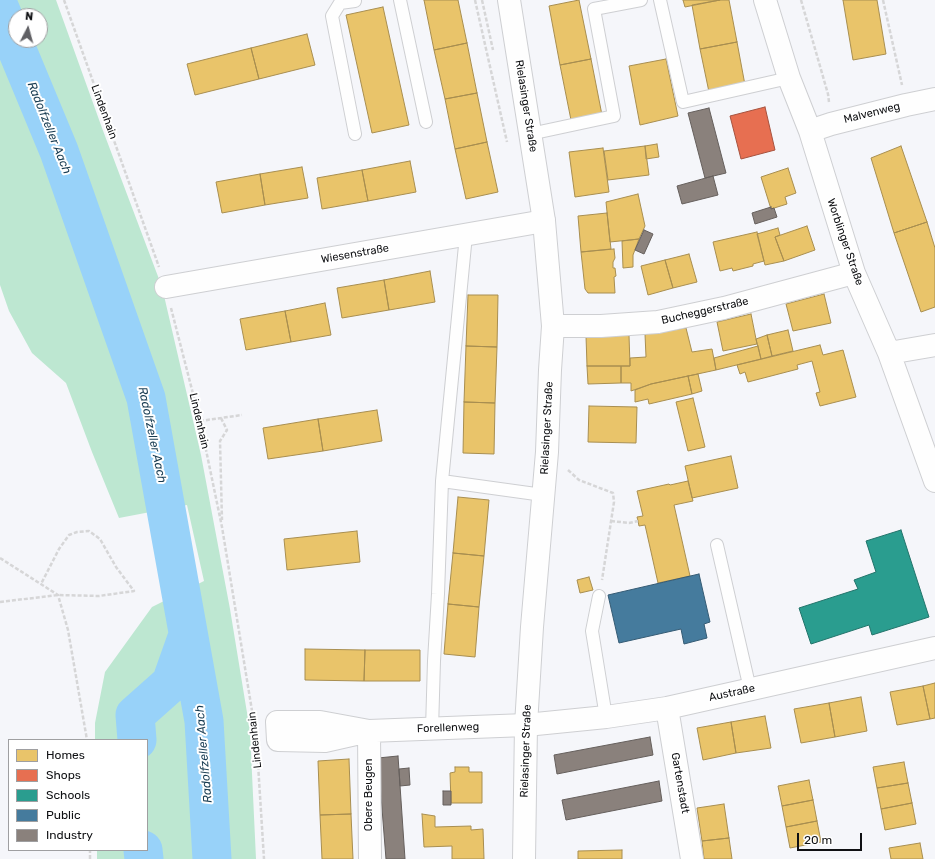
<!DOCTYPE html>
<meta charset="utf-8">
<style>
body{margin:0}
#map{position:relative;width:935px;height:859px;overflow:hidden;background:#f5f6fa;font-family:Rubik,sans-serif}
canvas{display:block}
.legend{position:absolute;left:8px;top:739px;width:140px;height:112px;box-sizing:border-box;background:#fff;border:1px solid #9f9fa1;margin:0;padding:5px 7px;list-style:none;font-size:12px;color:#0f1013}
.legend li{display:flex;align-items:center;gap:8px;height:20px}
.legend b{width:20px;border:1px solid #9f9fa1}
.north{position:absolute;left:8px;top:8px;width:40px;height:40px;box-sizing:border-box;background:#fff;border:1px solid #9f9fa1;border-radius:50%;rotate:6deg;font-size:11px;font-weight:700;line-height:16px;text-align:center;color:#0f1013}
.north::after{content:'';display:block;margin:auto;width:14px;height:18px;background:#606064;clip-path:polygon(50% 0,100% 100%,50% 72%,0 100%)}
.scale{position:absolute;left:797px;top:833px;width:65px;height:18px;box-sizing:border-box;border:2px solid #0f1013;border-top:0;padding-left:5px;font-size:12px;line-height:14px;white-space:nowrap;color:#0f1013;-webkit-text-stroke:3px #fff;paint-order:stroke}
</style>
<div id="map">
<canvas width="935" height="859"></canvas>
<ul class="legend">
<li><b style="height:11px;background:#e9c46a"></b>Homes</li>
<li><b style="height:11px;background:#e76f51"></b>Shops</li>
<li><b style="height:11px;background:#2a9d8f"></b>Schools</li>
<li><b style="height:11px;background:#457b9d"></b>Public</li>
<li><b style="height:11px;background:#8a817c"></b>Industry</li>
</ul>
<div class="north">N</div>
<div class="scale">20 m</div>
</div>
<script>
const g = document.querySelector('canvas').getContext('2d');
g.lineJoin = 'round';
function fillPath(path, color) {
  g.fillStyle = color;
  g.fill(path, 'evenodd');
}
function shape(rows) {
  const path = new Path2D();
  for (const r of rows) {
    path.moveTo(r[0], r[1]);
    for (let i = 2; i < r.length; i += 2) path.lineTo(r[i], r[i + 1]);
  }
  return path;
}
function strokePath(path, color, width, dash) {
  g.strokeStyle = color;
  g.lineWidth = width;
  g.lineCap = dash ? 'butt' : 'round';
  g.setLineDash(dash || []);
  g.stroke(path);
}
function drawText(font, color, halo, rows, align = 'center') {
  g.font = font + ' Rubik,sans-serif';
  g.lineWidth = 4;
  g.setLineDash([]);
  g.textBaseline = 'middle';
  g.strokeStyle = halo;
  g.fillStyle = color;
  for (const [text, x, y, turn = 0] of rows) {
    g.save();
    g.translate(x, y);
    g.rotate((+turn || 0) * Math.PI / 180);
    g.textAlign = isNaN(turn) ? turn : align;
    if (halo) g.strokeText(text, 0, 0);
    g.fillText(text, 0, 0);
    g.restore();
  }
}
fillPath(shape([
 [0,0,56,0,102,128,162,287,201,455,230,609,250,731,256,859,97,859,97,850,147,850,147,740,95,740,95,723,105,672,152,607,204,581,187,505,119,518,92,452,66,383,32,353,9,311,0,285],
 [16,16,40,16,40,40,16,40]
]), '#bde7d1');
const homes = shape([
 [424,0,458,0,467,43,434,50,424,0],
 [579,0,591,59,560,65,549,6,579,0],
 [683,0,720,0,685,7,683,0],
 [720,0,729,0,737,42,700,49,692,5,720,0],
 [843,0,877,0,886,54,853,60,843,0],
 [383,7,409,125,372,133,346,15,383,7],
 [307,34,315,65,259,79,251,48,307,34],
 [737,42,745,85,709,92,700,49,737,42],
 [467,43,477,93,445,99,434,50,467,43],
 [251,48,259,79,195,95,187,64,251,48],
 [591,59,602,115,571,120,560,65,591,59],
 [666,59,678,116,640,125,629,66,666,59],
 [477,93,487,142,455,149,445,99,477,93],
 [487,142,498,192,466,199,455,149,487,142],
 [657,144,659,157,646,159,645,146,657,144],
 [645,146,649,175,608,180,604,151,645,146],
 [901,146,927,222,894,233,871,158,901,146],
 [603,148,609,192,575,197,569,152,603,148],
 [410,161,416,192,368,201,362,170,410,161],
 [302,167,308,198,265,205,260,174,302,167],
 [788,168,796,193,785,197,787,204,771,209,761,177,788,168],
 [362,170,368,201,322,209,317,178,362,170],
 [260,174,265,205,222,213,216,182,260,174],
 [638,194,645,226,639,239,610,242,606,202,638,194],
 [607,213,611,249,581,252,578,216,607,213],
 [927,222,935,248,935,307,921,312,894,233,927,222],
 [807,226,815,250,784,261,775,237,807,226],
 [778,228,780,235,775,237,784,261,765,265,757,234,778,228],
 [757,232,764,261,753,264,753,266,733,271,732,268,720,271,713,242,757,232],
 [639,239,633,255,633,267,623,268,622,241,639,239],
 [614,249,615,258,613,262,613,268,615,268,616,276,614,277,615,293,588,293,585,289,581,252,614,249],
 [689,254,697,282,673,288,665,260,689,254],
 [665,260,673,288,648,295,641,266,665,260],
 [430,271,435,302,389,310,384,280,430,271],
 [384,280,389,310,342,318,337,288,384,280],
 [824,294,831,323,793,331,786,304,824,294],
 [468,295,498,295,497,347,466,346,468,295],
 [325,303,331,335,291,342,285,311,325,303],
 [285,311,291,342,246,350,240,319,285,311],
 [751,314,757,344,723,351,717,322,751,314],
 [686,328,692,352,712,349,716,370,651,384,631,391,631,383,621,383,621,366,630,366,630,358,646,357,645,334,686,328],
 [788,330,793,351,772,356,767,335,788,330],
 [629,335,630,366,587,366,586,336,629,335],
 [767,335,772,356,761,359,756,339,767,335],
 [820,345,823,355,843,350,856,397,820,406,816,393,820,392,812,361,797,365,798,369,748,382,745,372,740,374,737,365,820,345],
 [466,346,497,347,495,403,464,402,466,346],
 [758,346,761,359,716,370,714,358,758,346],
 [587,366,621,366,621,383,588,384,587,366],
 [698,374,702,391,692,394,688,376,698,374],
 [688,376,692,394,649,404,648,399,635,402,635,390,651,384,688,376],
 [693,398,705,447,688,451,676,402,693,398],
 [464,402,495,403,494,454,463,453,464,402],
 [589,406,637,407,636,443,588,442,589,406],
 [377,410,382,441,323,451,318,419,377,410],
 [318,419,323,451,268,459,263,428,318,419],
 [731,456,738,488,692,498,685,466,731,456],
 [688,481,693,501,674,505,690,576,658,583,645,525,639,526,638,521,637,517,643,516,637,491,669,484,670,485,688,481],
 [458,497,489,500,484,556,453,553,458,497],
 [357,531,360,562,287,570,284,539,357,531],
 [453,553,484,556,479,607,448,604,453,553],
 [589,577,593,590,580,593,577,580,589,577],
 [448,604,479,607,475,657,444,654,448,604],
 [305,649,365,650,364,681,305,680,305,649],
 [365,650,420,650,420,681,364,681,365,650],
 [935,683,935,718,930,719,923,686,935,683],
 [923,686,930,719,897,725,890,692,923,686],
 [861,697,867,731,835,737,829,703,861,697],
 [829,703,835,737,801,743,794,709,829,703],
 [765,716,771,748,736,753,731,722,765,716],
 [731,722,736,753,703,760,697,728,731,722],
 [349,759,351,814,320,815,318,761,349,759],
 [904,762,908,783,877,788,873,767,904,762],
 [455,767,469,767,469,772,482,772,482,803,451,803,450,773,455,772,455,767],
 [809,780,813,800,782,806,778,786,809,780],
 [908,783,912,803,881,809,877,788,908,783],
 [813,800,817,821,786,827,782,806,813,800],
 [912,803,916,824,885,830,881,809,912,803],
 [724,804,729,838,702,841,697,808,724,804],
 [351,814,353,859,322,859,320,815,351,814],
 [422,814,435,816,435,827,471,826,471,830,483,829,484,859,452,859,452,846,424,847,422,814],
 [817,821,821,842,790,848,786,827,817,821],
 [729,838,732,859,704,859,702,841,729,838],
 [920,843,923,859,891,859,889,848,920,843],
 [622,850,622,859,578,859,578,851,622,850]
]);
fillPath(homes, '#e9c46a');
strokePath(homes, '#a88e50', 1);
const shops = shape([
 [765,107,775,150,741,159,730,116,765,107]
]);
fillPath(shops, '#e76f51');
strokePath(shops, '#a6523e', 1);
const schools = shape([
 [901,530,929,617,872,635,869,625,811,644,799,608,858,589,854,580,876,572,866,541,901,530]
]);
fillPath(schools, '#2a9d8f');
strokePath(schools, '#22736a', 1);
const public = shape([
 [699,574,710,622,704,624,707,638,684,644,681,629,619,643,608,595,699,574]
]);
fillPath(public, '#457b9d');
strokePath(public, '#355b74', 1);
const industry = shape([
 [709,108,726,173,705,178,688,113,709,108],
 [713,176,718,195,682,204,677,186,713,176],
 [771,207,771,209,774,208,777,217,755,224,752,213,771,207],
 [644,230,653,234,644,254,635,250,644,230],
 [650,737,653,755,557,774,554,755,650,737],
 [398,756,405,859,386,859,378,758,398,756],
 [409,768,410,785,400,786,399,769,409,768],
 [659,781,662,801,566,820,562,800,659,781],
 [443,791,451,791,451,805,443,805,443,791]
]);
fillPath(industry, '#8a817c');
strokePath(industry, '#655f5c', 1);
strokePath(shape([
 [0,9,59,151,146,398,204,721,212,859],
 [137,740,135,715,171,683,188,635],
 [143,850,144,859]
]), '#98d2f9', 39);
const lane = shape([
 [400,0,426,122],
 [660,0,683,102,789,78],
 [355,1,340,3,332,16,355,134],
 [530,134,614,116,594,9,641,0],
 [442,481,543,495],
 [717,545,750,689],
 [599,596,592,631,606,717],
 [432,729,434,661,438,594,442,481,466,235]
]);
const street = shape([
 [765,0,789,78,810,131,854,273,889,353,935,481],
 [810,131,831,124,906,105,935,99],
 [166,287,544,221],
 [553,326,601,326,658,322,724,308,854,273],
 [889,353,935,345],
 [667,708,692,859],
 [369,731,320,722,277,722,278,740,325,741,369,731,526,725,606,717,667,708,935,648],
 [369,731,370,859]
]);
const secondary = shape([
 [509,0,544,221,553,326,550,370,547,452,532,627,526,725,524,859]
]);
strokePath(lane, '#cecfd2', 14);
strokePath(street, '#cecfd2', 24);
strokePath(secondary, '#cecfd2', 24);
strokePath(shape([
 [64,0,159,267],
 [475,0,507,142],
 [482,0,493,50],
 [801,0,828,94,829,102],
 [883,0,902,85],
 [171,308,200,421,222,527,254,723],
 [221,418,227,430,220,441,222,520],
 [200,421,242,415],
 [568,470,579,480,613,493,614,502,602,580],
 [611,521,629,523,638,521],
 [0,558,58,595,68,630,87,740],
 [0,602,58,595,99,596,134,591,116,567,100,539,89,531,77,532,69,535,59,549,41,584],
 [257,748,264,859],
 [90,859,90,850]
]), '#d6d6d7', 2.5, [4, 2]);
strokePath(lane, '#fefefe', 12);
strokePath(street, '#fefefe', 22);
strokePath(secondary, '#fefefe', 22);
drawText('11px', '#0f1013', '#fff', [
 ["Rielasinger Straße",526,106,81],
 ["Lindenhain",104,112,70],
 ["Malvenweg",872,113,-14],
 ["Worblinger Straße",845,242,71],
 ["Wiesenstraße",355,254,-10],
 ["Bucheggerstraße",705,311,-13],
 ["Lindenhain",199,421,77],
 ["Rielasinger Straße",547,428,-87],
 ["Austraße",732,693,-12],
 ["Forellenweg",448,728,-2],
 ["Lindenhain",255,740,-96],
 ["Rielasinger Straße",526,751,-88],
 ["Gartenstadt",680,783,80],
 ["Obere Beugen",369,795,-90]
]);
drawText('italic 12px', '#183c52', '#fff', [
 ["Radolfzeller Aach",49,128,68],
 ["Radolfzeller Aach",152,435,78],
 ["Radolfzeller Aach",204,754,-95]
]);
</script>
